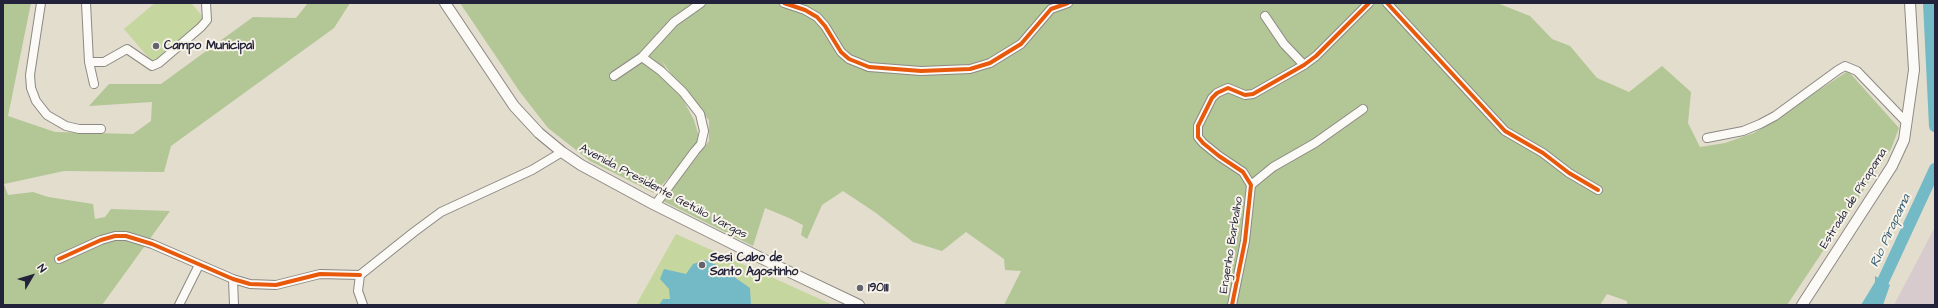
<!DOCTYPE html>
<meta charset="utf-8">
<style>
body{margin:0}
#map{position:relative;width:1938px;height:308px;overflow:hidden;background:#e2ddcc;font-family:"Architects Daughter",sans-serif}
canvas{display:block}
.frame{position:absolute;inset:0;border:4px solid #22223b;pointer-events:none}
.north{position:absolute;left:12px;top:256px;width:40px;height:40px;-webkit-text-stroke:3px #f7f3e8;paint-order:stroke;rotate:52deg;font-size:11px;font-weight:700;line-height:16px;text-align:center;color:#22223b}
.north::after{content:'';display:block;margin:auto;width:14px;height:18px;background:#22223b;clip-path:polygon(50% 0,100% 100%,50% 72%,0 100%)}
</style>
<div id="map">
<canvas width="1938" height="308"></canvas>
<div class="frame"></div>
<div class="north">N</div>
</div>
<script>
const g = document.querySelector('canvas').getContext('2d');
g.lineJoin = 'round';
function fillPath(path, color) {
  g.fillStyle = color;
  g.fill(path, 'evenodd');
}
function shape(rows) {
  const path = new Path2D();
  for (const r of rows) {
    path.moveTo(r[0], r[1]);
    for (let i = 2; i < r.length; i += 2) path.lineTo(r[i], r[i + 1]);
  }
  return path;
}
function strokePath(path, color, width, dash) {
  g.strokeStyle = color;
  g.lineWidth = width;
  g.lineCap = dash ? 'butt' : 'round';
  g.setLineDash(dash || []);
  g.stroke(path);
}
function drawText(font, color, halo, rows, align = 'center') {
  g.font = font + ' "Architects Daughter",sans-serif';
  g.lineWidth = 4;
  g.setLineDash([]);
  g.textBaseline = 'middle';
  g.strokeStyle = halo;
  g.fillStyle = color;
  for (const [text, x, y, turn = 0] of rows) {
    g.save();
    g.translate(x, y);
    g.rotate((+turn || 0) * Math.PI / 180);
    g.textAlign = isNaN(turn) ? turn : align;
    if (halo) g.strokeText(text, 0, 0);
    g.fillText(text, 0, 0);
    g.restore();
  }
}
fillPath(shape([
 [1935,227,1935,305,1894,305]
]), '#d8cbcd');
fillPath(shape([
 [155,3,191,3,205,19,153,63,124,29],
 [676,234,833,305,636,305]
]), '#c5d69f');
fillPath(shape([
 [3,3,31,3,8,116,55,132,133,134,151,121,152,102,89,106,109,84,161,84,253,17,296,18,308,3,350,3,334,28,171,146,164,172,64,171,4,184,8,195,33,192,48,197,93,204,95,219,105,217,111,209,170,211,102,305,3,305],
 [460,3,1497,3,1530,16,1552,39,1570,46,1597,78,1629,92,1662,66,1691,92,1688,123,1700,147,1725,143,1754,133,1848,71,1899,128,1891,149,1787,305,1627,305,1627,301,1607,294,1600,305,1004,305,1021,271,1005,270,1004,259,966,232,942,251,913,242,876,213,843,191,822,205,807,239,801,235,803,225,789,218,765,208,753,246,663,201,709,141,709,120,687,98,661,59,694,120,701,144,654,193,590,161,548,128,520,92]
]), '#b2c696');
fillPath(shape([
 [705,260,717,265,750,288,751,305,659,305,663,299,670,299,669,289,660,279,664,269,686,274,693,264],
 [1875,276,1890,285,1883,305,1861,305,1875,282]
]), '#73bac6');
strokePath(shape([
 [1929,3,1935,126],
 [1872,305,1935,169]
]), '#73bac6', 12);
const minor = shape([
 [41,3,30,75,31,88,36,101,47,115,66,126,79,129,101,129],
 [86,3,89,62,104,62,127,49,152,66,159,63,201,27,207,20,206,3],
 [784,3,805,10,817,17,825,26,841,52,849,59,869,67,921,71,970,69,990,63,1021,44,1051,9,1068,3],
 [1387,3,1505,131,1543,153,1569,173,1598,190],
 [1265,16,1284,44,1304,65],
 [89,62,94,84],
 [614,76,642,57],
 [1707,138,1743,131,1760,124,1775,116,1838,70,1845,66,1857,71,1907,123],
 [1251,185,1273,167,1315,143,1363,109],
 [655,205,695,151,701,144,704,131,700,114,683,92,661,71,642,57,674,22,701,3],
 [59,259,101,240,115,236,126,236,152,244,233,279,250,284,276,285,320,274,360,275],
 [233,279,234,305],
 [179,305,199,265],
 [363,305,358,291,360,275,414,232,441,212,532,170,562,152],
 [1232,305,1245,241,1251,185,1243,172,1219,156,1203,143,1198,137,1198,126,1212,98,1217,93,1228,88,1245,95,1253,94,1304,65,1316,56,1369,3]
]);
const major = shape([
 [445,3,514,106,539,133,562,152,581,165,655,205,775,265,859,305],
 [1802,305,1892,166,1904,140,1914,70,1910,3]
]);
strokePath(minor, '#8c8984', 10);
strokePath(major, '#8c8984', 12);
strokePath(minor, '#fbfaf7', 8);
strokePath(major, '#fbfaf7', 10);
strokePath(shape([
 [784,3,805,10,817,17,825,26,841,52,849,59,869,67,921,71,970,69,990,63,1021,44,1051,9,1068,3],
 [1387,3,1505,131,1543,153,1569,173,1598,190],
 [59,259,101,240,115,236,126,236,152,244,233,279,250,284,276,285,320,274,360,275],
 [1232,305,1245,241,1251,185,1243,172,1219,156,1203,143,1198,137,1198,126,1212,98,1217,93,1228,88,1245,95,1253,94,1304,65,1316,56,1369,3]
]), '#e8590c', 4);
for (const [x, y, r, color] of [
 [156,46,4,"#65636e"],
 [702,265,4,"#65636e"],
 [860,288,4,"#65636e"]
]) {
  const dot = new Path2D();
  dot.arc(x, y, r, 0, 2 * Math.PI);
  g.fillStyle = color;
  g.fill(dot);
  strokePath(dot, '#f7f3e8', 1.5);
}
drawText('bold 12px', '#22223b', '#f7f3e8', [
 ["Campo Municipal",164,46],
 ["Sesi Cabo de",710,258],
 ["Santo Agostinho",710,272],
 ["190111",868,288]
], 'left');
drawText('12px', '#22223b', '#f7f3e8', [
 ["Avenida Presidente Getúlio Vargas",663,192,28],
 ["Estrada de Pirapama",1854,199,-58],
 ["Engenho Barbalho",1232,245,-81]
]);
drawText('italic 13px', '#305972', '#f7f3e8', [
 ["Rio Pirapama",1891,231,-65]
]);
</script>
